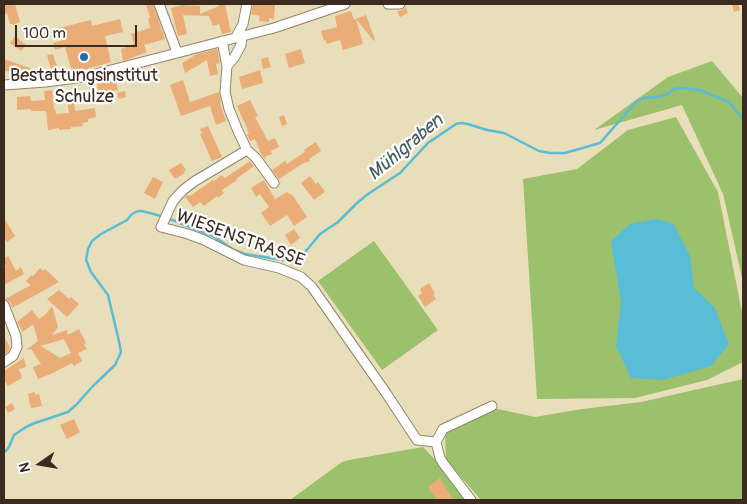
<!DOCTYPE html>
<meta charset="utf-8">
<style>
body{margin:0}
#map{position:relative;width:747px;height:504px;overflow:hidden;background:#e8deb9;font-family:Pangolin,sans-serif}
canvas{display:block}
.frame{position:absolute;inset:0;border:5px solid #3b2a1e;pointer-events:none}
.north{position:absolute;left:15px;top:439px;width:50px;height:50px;-webkit-text-stroke:4px #fff;paint-order:stroke;rotate:257deg;font-size:14px;font-weight:700;line-height:20px;text-align:center;color:#3b2a1e}
.north::after{content:'';display:block;margin:auto;width:18px;height:22px;background:#3b2a1e;clip-path:polygon(50% 0,100% 100%,50% 72%,0 100%)}
.scale{position:absolute;left:15px;top:25px;width:122px;height:22px;box-sizing:border-box;border:2px solid #3b2a1e;border-top:0;padding-left:6px;font-size:15px;line-height:18px;white-space:nowrap;color:#3b2a1e;-webkit-text-stroke:4px #fff;paint-order:stroke}
</style>
<div id="map">
<canvas width="747" height="504"></canvas>
<div class="frame"></div>
<div class="north">N</div>
<div class="scale">100 m</div>
</div>
<script>
const g = document.querySelector('canvas').getContext('2d');
g.lineJoin = 'round';
function fillPath(path, color) {
  g.fillStyle = color;
  g.fill(path, 'evenodd');
}
function shape(rows) {
  const path = new Path2D();
  for (const r of rows) {
    path.moveTo(r[0], r[1]);
    for (let i = 2; i < r.length; i += 2) path.lineTo(r[i], r[i + 1]);
  }
  return path;
}
function strokePath(path, color, width, dash) {
  g.strokeStyle = color;
  g.lineWidth = width;
  g.lineCap = dash ? 'butt' : 'round';
  g.setLineDash(dash || []);
  g.stroke(path);
}
function drawText(font, color, halo, rows, align = 'center') {
  g.font = font + ' Pangolin,sans-serif';
  g.lineWidth = 4.5;
  g.setLineDash([]);
  g.textBaseline = 'middle';
  g.strokeStyle = halo;
  g.fillStyle = color;
  for (const [text, x, y, turn = 0] of rows) {
    g.save();
    g.translate(x, y);
    g.rotate((+turn || 0) * Math.PI / 180);
    g.textAlign = isNaN(turn) ? turn : align;
    if (halo) g.strokeText(text, 0, 0);
    g.fillText(text, 0, 0);
    g.restore();
  }
}
fillPath(shape([
 [712,61,743,98,743,282,723,194,682,105,594,130,668,77],
 [676,117,718,192,743,317,743,362,707,380,635,398,537,399,523,179,577,169,628,130],
 [374,241,438,330,382,370,318,281],
 [743,379,743,500,481,500,446,460,445,431,493,408,535,417,582,409,641,402],
 [423,447,442,467,464,500,290,500,342,462,349,460]
]), '#9bc16c');
fillPath(shape([
 [655,219,673,223,690,256,694,288,715,308,729,344,711,366,663,380,631,378,616,346,621,302,611,241,630,224]
]), '#59bdd7');
strokePath(shape([
 [170,219,213,236,234,250,245,254,283,260,288,260,300,256,306,251,320,234,338,222,357,203,368,194,400,173,428,143,456,124,461,123,468,124,487,130,504,133,539,151,550,153,565,153,600,143,636,102,643,98,656,97,666,95,674,89,682,88,700,90,729,102,743,119],
 [4,453,9,447,14,435,26,427,35,423,68,412,76,405,93,386,115,365,121,352,118,337,108,295,91,272,86,260,88,249,92,241,101,234,127,220,132,214,138,211,142,211,161,216]
]), '#59bdd7', 2.5);
fillPath(shape([
 [4,4,15,4,20,22,13,25,12,24,10,24,7,13,4,15],
 [146,4,153,4,165,39,144,45,147,52,123,61,121,49,134,44,131,34,150,28,148,18,150,18],
 [225,4,231,32,222,34,219,24,213,26,209,16,183,15,187,34,178,36,171,8,183,5,200,6,200,14,219,6,218,5],
 [253,4,275,4,274,19,269,18,269,22,259,21,260,16,251,14],
 [732,4,738,4,740,10,734,12],
 [406,7,408,13,400,17,397,11,403,10],
 [351,11,354,20,356,19,363,44,343,50,340,40,326,44,326,40,324,41,321,31,337,27,335,16],
 [366,15,375,40,374,41,356,19],
 [120,19,123,32,105,36,111,62,80,71,72,72,65,47,55,50,53,43,63,40,59,28,91,20,92,26],
 [15,36,26,45,21,51,10,43],
 [217,49,220,63,216,64,218,74,210,76,207,60,185,73,182,63,197,54],
 [301,49,305,63,289,68,285,54],
 [53,54,58,70,52,72,47,55],
 [268,57,271,67,263,69,261,59],
 [4,59,32,69,28,77,19,75,20,73,4,71],
 [260,70,263,83,242,89,239,77],
 [183,80,190,102,219,92,221,102,220,103,226,121,216,125,210,106,181,116,170,85],
 [116,81,118,90,99,94,97,84],
 [52,90,54,109,55,109,56,114,69,113,67,99,74,98,75,111,95,108,96,117,88,119,88,122,82,123,83,126,71,127,71,129,59,130,59,128,48,130,46,111,31,111,31,109,17,110,17,97,30,96,31,101,45,100,44,91],
 [125,91,126,97,119,99,117,93],
 [250,100,258,116,255,117,268,141,275,138,279,147,271,151,272,154,265,157,266,159,265,159,261,154,255,139,250,141,247,135,249,133,247,131,248,131,237,106],
 [284,115,287,124,282,126,279,117],
 [208,126,222,157,212,161,200,134,202,133,200,129],
 [316,142,321,151,309,159,310,161,302,164,279,179,272,170,285,161,287,164,305,152,304,150],
 [250,161,254,166,236,179,237,180,222,190,224,193,218,198,217,196,204,206,200,202,193,207,185,197,187,195,190,196,213,180,214,181,222,175,225,178],
 [181,163,186,170,184,172,185,173,177,178,174,178,169,170],
 [310,176,316,184,318,182,325,192,314,200,301,183],
 [153,177,163,182,155,199,144,193],
 [264,180,275,199,287,192,293,196,307,217,294,226,287,215,270,226,261,213,269,207,260,194,256,197,251,188],
 [4,218,15,236,7,242,4,237],
 [294,229,300,238,291,245,285,235],
 [8,256,16,271,21,267,24,274,4,285,4,268,6,267,4,262,4,258],
 [40,268,43,271,45,269,59,282,12,308,10,302,5,299,31,285,26,281,31,275,33,276],
 [429,283,435,293,433,294,436,299,425,307,418,296,422,293,420,289],
 [59,290,69,299,71,297,79,304,67,317,47,299],
 [52,306,58,327,52,335,67,330,68,335,79,329,86,343,84,344,87,349,78,353,82,361,74,366,72,363,53,373,38,379,33,367,41,364,31,349,28,350,27,349,38,341,33,324,23,332,17,322,32,310,39,319,46,314],
 [64,339,71,353,60,358,41,346],
 [4,337,10,347,8,352,4,355],
 [24,358,26,367,19,369,22,378,8,386,4,380,4,371],
 [35,392,35,395,39,394,42,406,31,408,28,394],
 [12,403,15,409,8,413,5,407],
 [74,419,80,432,67,439,60,425],
 [440,478,453,500,437,500,428,487]
]), '#eaad77');
const minor = shape([
 [159,4,177,52],
 [388,4,400,4],
 [236,37,243,24,247,4],
 [222,41,227,66,225,92,229,109,238,131,247,150,256,158,274,183],
 [227,66,234,58,241,45,242,36],
 [4,85,46,82,84,77,274,28,345,4],
 [247,150,195,181,183,190,173,201,161,227,188,234,204,240,244,260,279,268,301,277,312,287,386,393,417,440,436,442],
 [4,305,16,336,17,347,13,356,4,362],
 [471,500,443,463,440,458,436,442,443,429,492,406]
]);
strokePath(minor, '#92846c', 11);
strokePath(minor, '#fff', 9);
for (const [x, y, r, color] of [
 [84,57,5,"#1f6fb2"]
]) {
  const dot = new Path2D();
  dot.arc(x, y, r, 0, 2 * Math.PI);
  g.fillStyle = color;
  g.fill(dot);
  strokePath(dot, '#fff', 2);
}
drawText('18px', '#3b2a1e', '#fff', [
 ["Bestattungsinstitut",84,76],
 ["Schulze",84,97]
]);
drawText('18px', '#3b2a1e', '#fff', [
 ["WIESENSTRASSE",240,239,20]
]);
drawText('italic 19px', '#465d5f', '#fff', [
 ["Mühlgraben",406,148,-40]
]);
</script>
